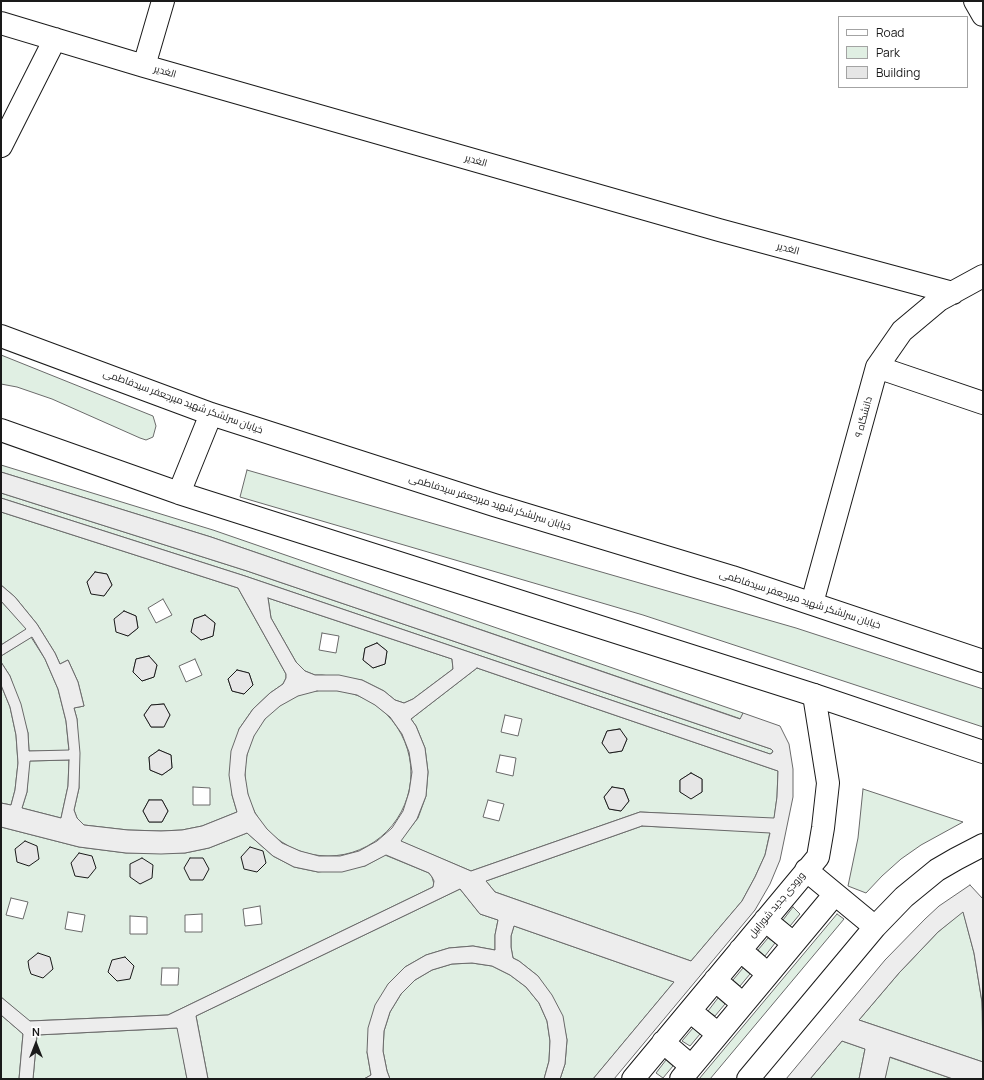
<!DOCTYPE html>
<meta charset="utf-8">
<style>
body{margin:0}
#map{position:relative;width:984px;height:1080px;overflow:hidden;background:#fff;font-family:Manrope,sans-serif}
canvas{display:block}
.frame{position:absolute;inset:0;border:2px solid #1a1a1a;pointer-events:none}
.legend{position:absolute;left:838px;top:16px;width:130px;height:72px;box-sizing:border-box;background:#fff;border:1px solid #a3a3a3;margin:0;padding:5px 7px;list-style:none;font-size:12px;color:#1a1a1a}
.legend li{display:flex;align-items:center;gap:8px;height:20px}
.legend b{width:20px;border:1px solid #a3a3a3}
.north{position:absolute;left:16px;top:1024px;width:40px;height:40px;-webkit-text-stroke:3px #fff;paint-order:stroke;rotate:0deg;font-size:11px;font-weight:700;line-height:16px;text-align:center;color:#1a1a1a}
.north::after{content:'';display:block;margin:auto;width:14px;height:18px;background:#1a1a1a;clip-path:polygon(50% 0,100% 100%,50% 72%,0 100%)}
</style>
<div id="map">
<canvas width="984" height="1080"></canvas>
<div class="frame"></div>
<ul class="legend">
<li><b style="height:5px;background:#fff"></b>Road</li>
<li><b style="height:11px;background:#e0efe3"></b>Park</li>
<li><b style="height:11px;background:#e6e6e6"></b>Building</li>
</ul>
<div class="north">N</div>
</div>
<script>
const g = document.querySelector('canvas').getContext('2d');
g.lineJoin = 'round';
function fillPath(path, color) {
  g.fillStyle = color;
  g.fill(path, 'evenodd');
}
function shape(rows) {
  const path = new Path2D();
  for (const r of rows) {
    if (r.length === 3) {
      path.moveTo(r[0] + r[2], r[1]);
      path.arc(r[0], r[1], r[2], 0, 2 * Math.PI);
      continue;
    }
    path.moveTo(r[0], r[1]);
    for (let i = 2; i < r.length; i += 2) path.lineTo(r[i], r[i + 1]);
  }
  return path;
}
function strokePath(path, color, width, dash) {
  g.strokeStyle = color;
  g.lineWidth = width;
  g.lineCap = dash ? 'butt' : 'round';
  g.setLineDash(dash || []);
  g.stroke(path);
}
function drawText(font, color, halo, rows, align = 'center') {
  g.font = font + ' Manrope,Cairo,sans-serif';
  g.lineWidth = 3;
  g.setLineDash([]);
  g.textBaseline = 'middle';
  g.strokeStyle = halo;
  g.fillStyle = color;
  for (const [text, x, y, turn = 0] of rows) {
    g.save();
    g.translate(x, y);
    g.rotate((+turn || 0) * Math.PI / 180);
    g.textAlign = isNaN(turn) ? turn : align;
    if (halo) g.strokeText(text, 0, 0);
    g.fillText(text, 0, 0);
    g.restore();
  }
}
const green = shape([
 [1,355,153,416,156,426,153,437,146,440,140,438,52,399,17,387,1,384,1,355],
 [1,465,213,530,743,713,741,719,211,537,1,472,1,465],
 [247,470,796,628,983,689,983,727,643,615,240,497,247,470],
 [1,493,247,571,771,749,773,751,772,753,770,754,245,576,1,498,1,493],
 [1,512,238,588,286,674,286,678,283,684,270,693,253,709,239,729,232,795,237,812,202,826,182,830,161,831,128,830,84,825,77,818,74,810,79,788,77,719,74,708,84,706,78,682,68,660,60,664,55,653,37,624,15,597,1,585,1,512],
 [95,572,107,574,112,585,104,596,89,586,87,582,95,572],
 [163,599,172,615,156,623,148,608,163,599],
 [124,611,136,616,138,628,128,636,116,631,124,611],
 [205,615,215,623,213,636,201,640,192,632,194,619,205,615],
 [149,656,157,665,154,677,142,681,133,672,136,659,149,656],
 [195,659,202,675,186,682,179,666,195,659],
 [237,670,249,673,253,685,244,694,232,691,228,679,237,670],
 [163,704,170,715,163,727,151,727,144,715,151,705,163,704],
 [159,750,171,755,172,768,162,775,150,770,149,757,159,750],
 [193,787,210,788,210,805,193,805,193,787],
 [149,800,162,800,168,811,162,822,149,822,143,811,149,800],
 [268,598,452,659,453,669,413,699,404,703,395,700,384,691,362,680,322,675,315,675,305,671,296,662,271,618,268,598],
 [322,633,339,636,336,653,319,650,322,633],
 [377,643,387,651,385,664,373,668,363,660,365,648,377,643],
 [1,601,27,629,1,645,1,601],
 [31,637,45,659,58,689,66,721,69,751,29,751,28,733,10,676,1,662,1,656,31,637],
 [477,668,778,771,777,797,774,819,640,812,471,871,400,841,418,818,426,796,428,772,425,748,416,726,411,719,477,668],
 [505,715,522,719,518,736,501,732,505,715],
 [619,729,627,739,622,751,610,753,602,743,607,731,619,729],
 [500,755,516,758,513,776,496,772,500,755],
 [691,773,702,779,702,792,691,798,680,792,680,780,691,773],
 [612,787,624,789,629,801,621,811,609,809,604,797,612,787],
 [488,800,504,804,499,821,483,817,488,800],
 [1,685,10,707,16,735,18,763,15,790,11,805,1,803,1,685],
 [328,773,83],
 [69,760,68,786,61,818,22,808,27,792,29,761,69,760],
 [863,789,963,822,921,845,901,859,882,876,866,893,848,886,858,838,863,789],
 [642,826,770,832,765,855,755,877,742,901,691,961,495,892,486,881,642,826],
 [1,827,79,847,126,853,185,853,209,848,247,833,273,856,294,867,318,872,365,866,385,855,429,873,432,877,434,884,433,887,168,1015,29,1021,1,997,1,827],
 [11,898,28,902,23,919,6,915,11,898],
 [260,906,262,924,245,926,243,909,260,906],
 [68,912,85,915,82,932,65,929,68,912],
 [202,914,202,932,185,932,185,915,202,914],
 [130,916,147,917,147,934,130,934,130,916],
 [162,968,179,968,178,985,161,985,162,968],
 [460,889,480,914,498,920,495,935,495,950,473,946,449,948,426,955,405,967,367,1052,371,1075,364,1079,208,1079,196,1016,460,889],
 [793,907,800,914,790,926,783,920,793,907],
 [963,911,974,953,982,1002,983,1062,859,1020,899,973,938,932,963,911],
 [837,914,844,919,710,1079,699,1079,837,914],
 [514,926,674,982,593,1079,560,1079,565,1064,567,1040,562,1016,538,976,519,961,513,958,511,947,511,936,514,926],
 [768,938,775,943,765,956,758,950,768,938],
 [472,963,492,966,510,975,526,987,539,1003,547,1021,550,1041,549,1061,544,1079,390,1079,387,1071,383,1051,384,1031,390,1012,401,994,415,980,432,970,452,964,472,963],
 [743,968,750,974,740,986,733,980,743,968],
 [718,998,725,1004,715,1016,708,1011,718,998],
 [1,1015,23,1034,19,1079,1,1079,1,1015],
 [178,1028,187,1079,33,1079,37,1035,178,1028],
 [693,1028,700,1034,690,1046,682,1041,693,1028],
 [842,1041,865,1049,859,1079,810,1079,842,1041],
 [889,1057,953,1079,885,1079,889,1057],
 [666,1060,673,1066,663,1078,656,1073,666,1060]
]);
fillPath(green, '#e0efe3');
strokePath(green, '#6a6a6a', 1);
const parking = shape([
 [1,472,211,537,740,719,743,713,780,726,789,744,793,769,793,797,780,860,770,884,755,910,614,1079,593,1079,674,982,514,926,511,936,511,947,513,958,519,961,538,976,552,995,563,1016,567,1040,565,1064,560,1079,544,1079,549,1061,550,1041,547,1021,539,1003,526,987,510,975,492,966,472,963,452,964,432,970,415,980,401,994,390,1012,384,1031,383,1051,387,1071,390,1079,364,1079,371,1075,367,1052,368,1028,375,1005,388,984,405,967,426,955,449,948,473,946,495,950,495,935,498,920,480,914,460,889,196,1016,208,1079,187,1079,177,1028,37,1035,33,1079,19,1079,23,1034,1,1015,1,997,30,1021,168,1015,433,887,434,881,432,877,429,873,386,855,365,866,342,872,318,872,294,867,273,856,247,833,209,848,185,853,161,854,126,853,79,847,1,827,1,803,11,805,15,790,18,763,16,735,10,707,1,685,1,662,10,676,21,704,28,733,29,751,69,750,66,721,58,689,45,659,32,637,1,656,1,645,26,629,1,601,1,585,15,597,37,624,55,653,60,664,68,660,78,682,84,706,74,708,77,719,80,753,79,788,74,810,77,818,84,825,128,830,161,831,182,830,202,826,237,812,232,795,229,775,231,751,239,729,253,709,270,693,283,684,286,678,286,674,238,588,1,512,1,498,245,576,770,754,772,753,773,751,771,749,247,571,1,493,1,472],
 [268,598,452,659,453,669,413,699,404,703,395,700,384,691,362,680,339,675,315,675,305,671,296,662,271,618,268,598],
 [477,668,778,771,777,797,774,818,640,812,471,871,401,841,417,819,426,796,428,772,425,748,416,726,411,719,477,668],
 [317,691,337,691,357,695,375,705,390,717,402,734,409,752,412,772,409,792,403,811,392,828,377,841,359,851,340,856,319,856,300,851,282,843,267,829,255,813,248,794,245,775,247,755,254,736,265,719,280,706,298,696,317,691],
 [69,760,68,786,61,818,22,808,27,792,30,761,69,760],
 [642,826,770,833,765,855,755,877,742,901,691,961,495,892,486,881,642,826],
 [970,885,983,899,983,1021,982,1002,974,953,963,912,938,932,899,973,859,1020,983,1062,983,1079,953,1079,890,1057,885,1079,859,1079,865,1049,842,1041,810,1079,786,1079,885,960,925,919,939,906,970,885]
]);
fillPath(parking, '#ededed');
strokePath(parking, '#6a6a6a', 1);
const building = shape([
 [95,572,107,574,112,585,104,596,91,594,87,582,95,572],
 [124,611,136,616,138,628,128,636,116,632,114,619,124,611],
 [205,615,215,623,213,636,201,640,191,632,194,619,205,615],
 [377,643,387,651,385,664,373,668,363,660,365,648,377,643],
 [149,656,157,665,154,677,142,681,133,672,136,659,149,656],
 [237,670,249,673,253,685,244,694,232,691,228,679,237,670],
 [164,704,170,715,164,727,151,727,144,715,151,705,164,704],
 [620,729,627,739,622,751,609,753,602,743,607,731,620,729],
 [159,750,171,755,172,768,162,775,150,770,149,757,159,750],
 [691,773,702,779,702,792,691,799,680,792,680,780,691,773],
 [612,787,624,789,629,801,621,811,609,809,604,797,612,787],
 [149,800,162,800,168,811,162,822,149,822,143,811,149,800],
 [25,841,37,846,39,859,29,866,17,862,15,849,25,841],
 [250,847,263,851,266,863,257,872,244,869,241,857,250,847],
 [79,853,92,856,96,868,88,878,75,876,71,863,79,853],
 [142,858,153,865,152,878,140,884,130,877,130,864,142,858],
 [190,858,203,858,209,869,203,880,190,880,184,868,190,858],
 [38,953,50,957,53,969,43,978,31,974,29,968,28,961,38,953],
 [125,957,134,966,130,979,117,981,108,972,112,960,125,957]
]);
fillPath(building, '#e6e6e6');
strokePath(building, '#1a1a1a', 1);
const minor = shape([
 [975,1,983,15],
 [1,23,144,66,719,230,953,293],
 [144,66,163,1],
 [1,146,55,39],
 [877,367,983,403],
 [812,603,877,367,902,331,939,300,983,276],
 [806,870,875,927],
 [765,920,793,943],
 [740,950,768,974],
 [715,980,743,1004],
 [690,1011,718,1034],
 [663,1042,691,1066],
 [633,1079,818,857,823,828,828,783,814,695],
 [681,1079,835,894],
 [748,1079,875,927,904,897,937,870,956,859,983,845]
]);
const major = shape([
 [1,336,211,414,494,505,732,577,983,661],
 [1,430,179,493,814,695,983,752],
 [179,493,211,414]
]);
strokePath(minor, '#1a1a1a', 24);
strokePath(major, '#1a1a1a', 24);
strokePath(minor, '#fff', 22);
strokePath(major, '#fff', 22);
drawText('10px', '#1a1a1a', '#fff', [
 ["الغدیر",165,72,16],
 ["الغدیر",476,161,16],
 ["الغدیر",788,249,15],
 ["خیابان سرلشکر شهید میرجعفر سیدفاطمی",183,402,20],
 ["دانشگاه ۹",864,417,-75],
 ["خیابان سرلشکر شهید میرجعفر سیدفاطمی",490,503,17],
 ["خیابان سرلشکر شهید میرجعفر سیدفاطمی",800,600,18],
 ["ورودی جدید شورابیل",777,905,-50]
]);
</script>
